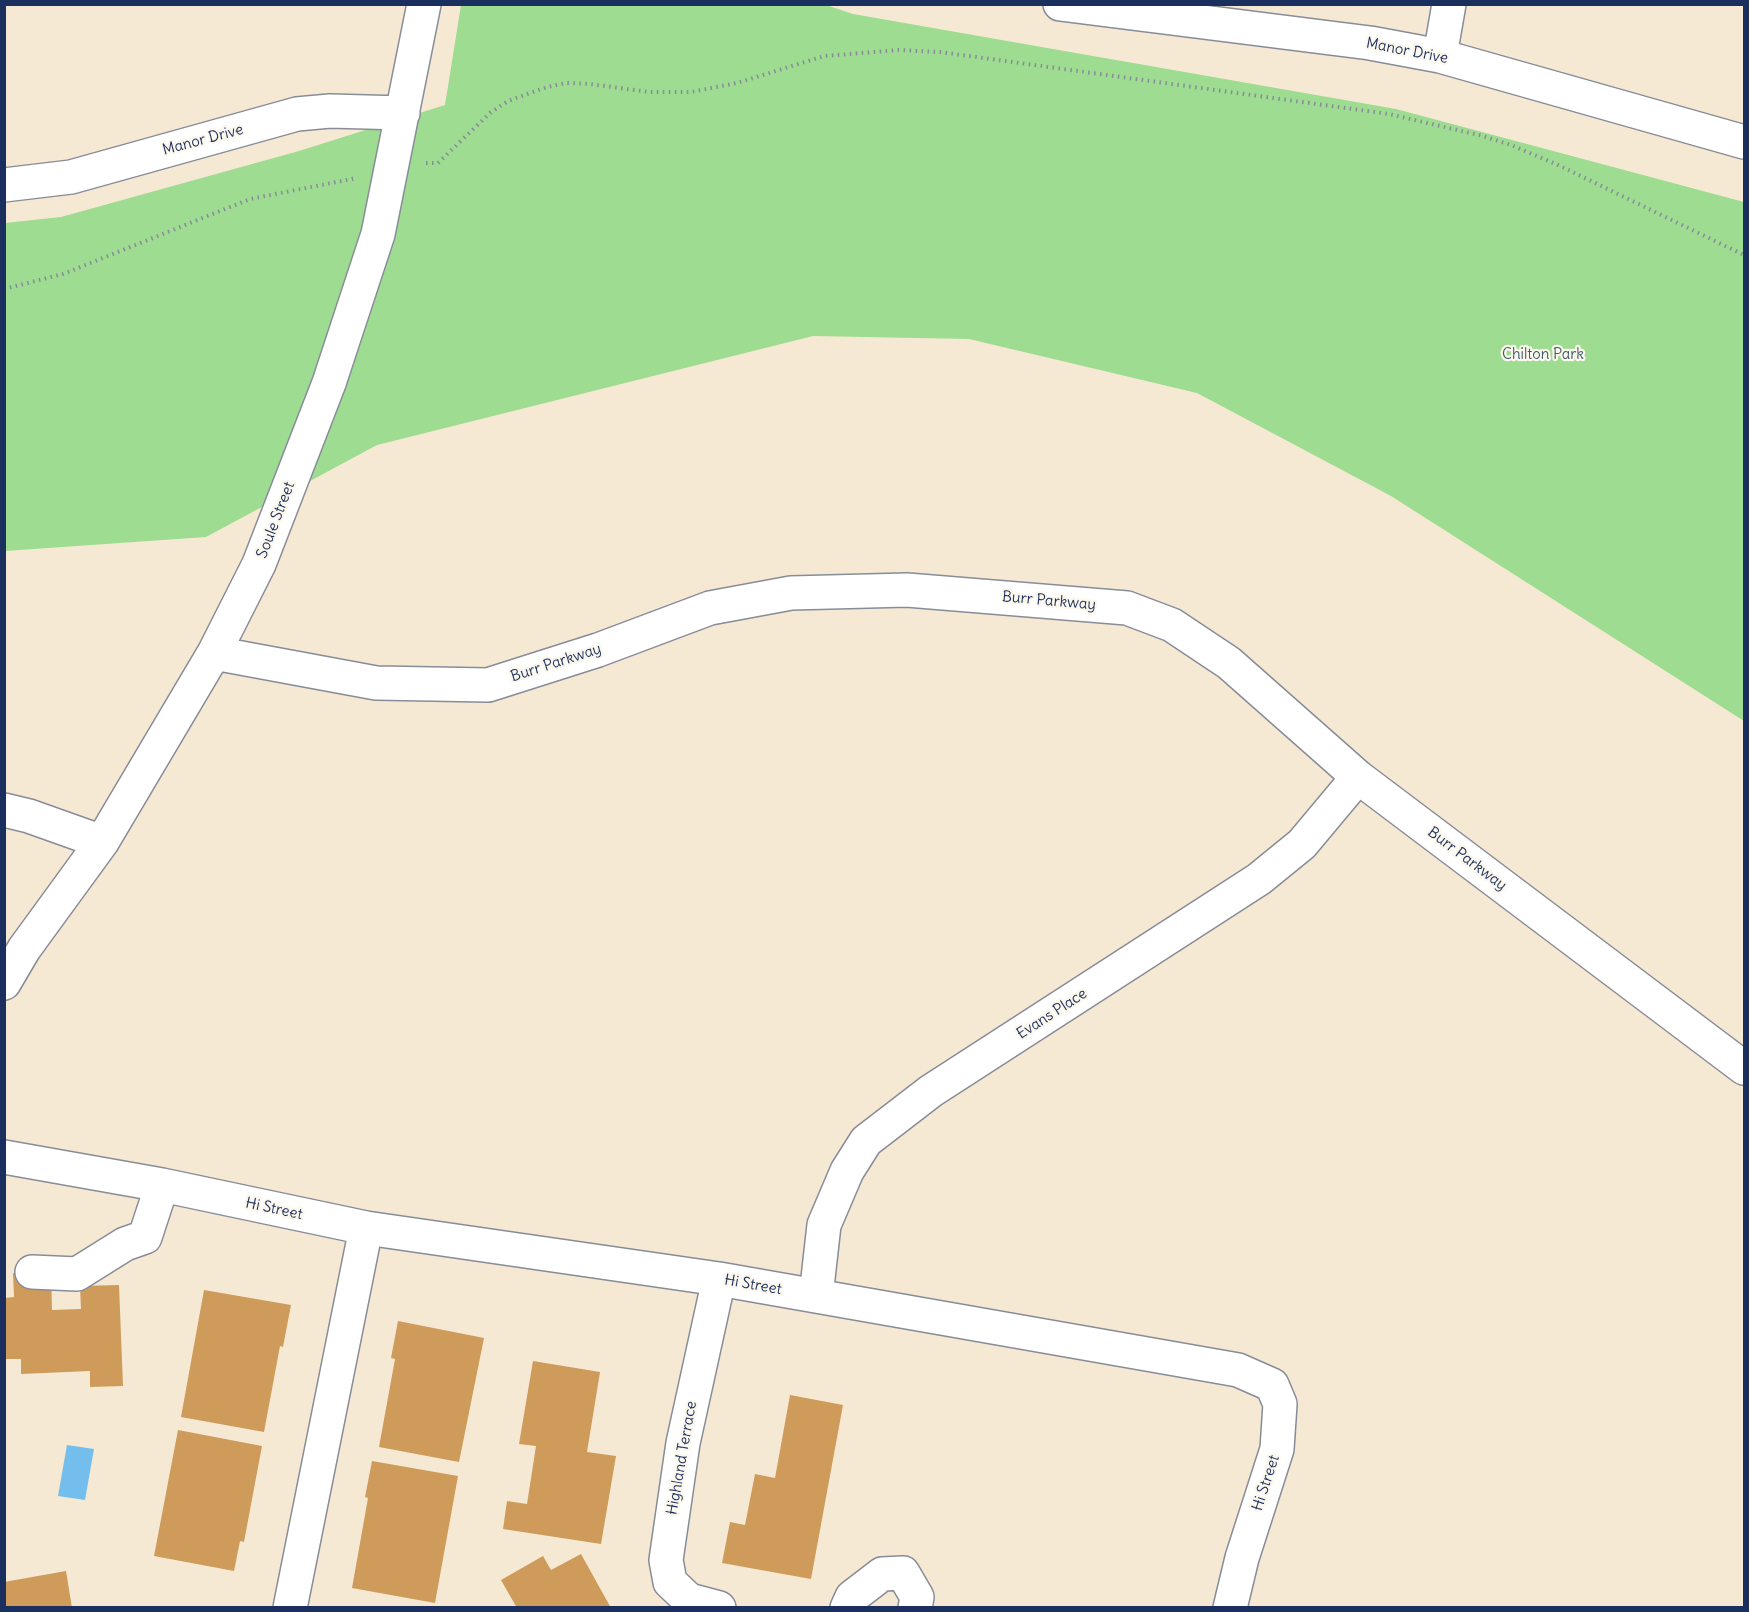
<!DOCTYPE html>
<style>
body{margin:0}
#map{position:relative;width:1749px;height:1612px;overflow:hidden;background:#f6e9d3;font-family:Delius,sans-serif}
canvas{display:block}
.frame{position:absolute;inset:0;border:6px solid #1b2f5e;pointer-events:none}
</style>
<div id="map">
<canvas width="1749" height="1612"></canvas>
<div class="frame"></div>
</div>
<script>
const g = document.querySelector('canvas').getContext('2d');
g.lineJoin = 'round';
function fillPath(path, color) {
  g.fillStyle = color;
  g.fill(path, 'evenodd');
}
function shape(rows) {
  const path = new Path2D();
  for (const r of rows) {
    path.moveTo(r[0], r[1]);
    for (let i = 2; i < r.length; i += 2) path.lineTo(r[i], r[i + 1]);
  }
  return path;
}
function strokePath(path, color, width, dash) {
  g.strokeStyle = color;
  g.lineWidth = width;
  g.lineCap = dash ? 'butt' : 'round';
  g.setLineDash(dash || []);
  g.stroke(path);
}
function drawText(font, color, halo, rows, align = 'center') {
  g.font = font + ' Delius,sans-serif';
  g.lineWidth = 4.5;
  g.setLineDash([]);
  g.textBaseline = 'middle';
  g.strokeStyle = halo;
  g.fillStyle = color;
  for (const [text, x, y, turn = 0] of rows) {
    g.save();
    g.translate(x, y);
    g.rotate((+turn || 0) * Math.PI / 180);
    g.textAlign = isNaN(turn) ? turn : align;
    if (halo) g.strokeText(text, 0, 0);
    g.fillText(text, 0, 0);
    g.restore();
  }
}
fillPath(shape([
 [461,5,826,5,853,14,1396,109,1744,202,1744,721,1391,496,1197,393,969,339,813,336,377,445,206,537,5,551,5,223,61,217,299,151,445,105]
]), '#9ddc91');
fillPath(shape([
 [67,1445,94,1449,85,1500,58,1496]
]), '#73beec');
fillPath(shape([
 [51,1272,52,1310,81,1309,80,1286,119,1285,123,1386,90,1387,90,1371,21,1374,21,1359,4,1359,4,1298,14,1297,13,1273],
 [204,1290,291,1305,283,1347,280,1346,264,1432,181,1417],
 [398,1321,484,1338,459,1462,379,1447,395,1359,391,1358],
 [533,1361,600,1372,587,1452,616,1456,601,1544,503,1529,507,1501,527,1504,536,1446,519,1444],
 [790,1395,843,1405,811,1579,722,1563,730,1522,745,1525,755,1474,775,1478],
 [178,1430,262,1446,244,1542,240,1541,234,1571,154,1556],
 [372,1461,458,1476,435,1603,352,1588,368,1498,365,1497],
 [581,1554,611,1608,517,1608,501,1580,543,1556,551,1570],
 [66,1571,72,1608,4,1608,4,1582]
]), '#ce9b5b');
const minor = shape([
 [1060,4,1370,43,1440,56,1744,142],
 [1440,56,1449,4],
 [4,185,71,177,297,114,330,111,403,113],
 [214,653,376,683,488,685,598,650,710,608,791,593,907,590,1127,608,1172,625,1229,663,1358,777,1744,1068],
 [4,810,29,816,102,842],
 [4,983,24,949,102,842,214,653,259,564,329,383,378,234,424,4],
 [4,1157,162,1185,366,1228,719,1279,1238,1370,1272,1385,1280,1404,1277,1449,1242,1558,1230,1608],
 [32,1272,77,1274,125,1244,145,1237,162,1185],
 [719,1279,683,1443,666,1560,670,1582,689,1600,719,1608],
 [816,1296,824,1225,847,1171,866,1141,931,1091,1259,879,1302,844,1358,777],
 [290,1608,366,1228],
 [847,1608,852,1597,882,1574,903,1573,917,1597,915,1608]
]);
strokePath(minor, '#888c98', 36);
strokePath(shape([
 [426,163,438,163,490,113,508,101,547,87,566,83,590,84,649,92,691,92,737,83,824,56,899,50,940,52,1389,114,1483,136,1511,145,1558,165,1744,255],
 [4,289,63,274,250,199,357,178]
]), '#888c98', 4, [1.5, 4.5]);
strokePath(minor, '#fff', 33);
drawText('15px', '#1b2f5e', '#fbf7ec', [
 ["Manor Drive",1407,51,11],
 ["Manor Drive",203,140,-15],
 ["Soule Street",276,520,-69],
 ["Burr Parkway",1049,601,5],
 ["Burr Parkway",556,663,-18],
 ["Burr Parkway",1467,859,37],
 ["Evans Place",1052,1014,-33],
 ["Hi Street",274,1209,12],
 ["Hi Street",753,1285,10],
 ["Highland Terrace",682,1458,-80],
 ["Hi Street",1266,1483,-72]
]);
drawText('15px', '#3c5a6b', '#fbf7ec', [
 ["Chilton Park",1543,355]
]);
</script>
